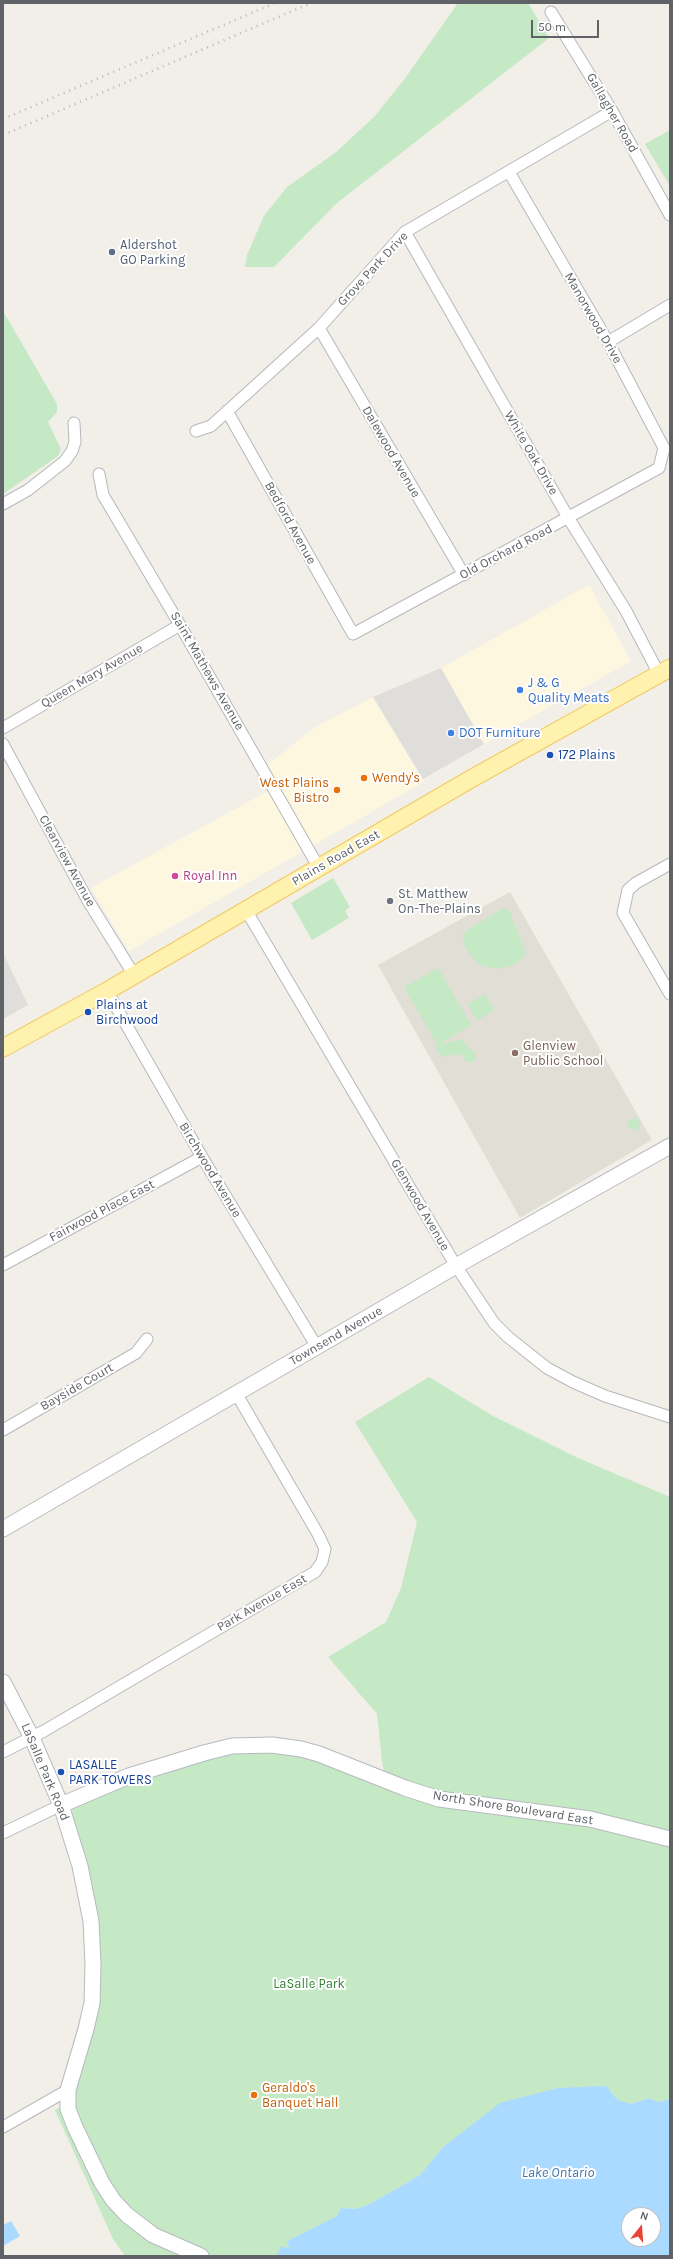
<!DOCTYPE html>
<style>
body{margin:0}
#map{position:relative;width:673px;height:2259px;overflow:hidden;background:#f1efe8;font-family:Karla,sans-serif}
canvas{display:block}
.frame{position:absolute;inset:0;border:4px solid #5f6368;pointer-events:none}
.north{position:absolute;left:621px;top:2207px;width:40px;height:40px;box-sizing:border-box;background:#fff;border:1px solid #bfc1c3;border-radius:50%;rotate:17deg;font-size:11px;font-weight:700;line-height:16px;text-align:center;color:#5f6368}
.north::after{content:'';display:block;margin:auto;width:14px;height:18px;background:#ea4335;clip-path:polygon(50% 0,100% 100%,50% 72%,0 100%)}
.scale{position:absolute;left:531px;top:20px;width:68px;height:18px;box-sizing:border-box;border:2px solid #5f6368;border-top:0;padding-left:5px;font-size:12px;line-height:14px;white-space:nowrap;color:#5f6368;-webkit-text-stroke:3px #fff;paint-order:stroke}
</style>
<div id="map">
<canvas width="673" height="2259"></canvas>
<div class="frame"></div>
<div class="north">N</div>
<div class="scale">50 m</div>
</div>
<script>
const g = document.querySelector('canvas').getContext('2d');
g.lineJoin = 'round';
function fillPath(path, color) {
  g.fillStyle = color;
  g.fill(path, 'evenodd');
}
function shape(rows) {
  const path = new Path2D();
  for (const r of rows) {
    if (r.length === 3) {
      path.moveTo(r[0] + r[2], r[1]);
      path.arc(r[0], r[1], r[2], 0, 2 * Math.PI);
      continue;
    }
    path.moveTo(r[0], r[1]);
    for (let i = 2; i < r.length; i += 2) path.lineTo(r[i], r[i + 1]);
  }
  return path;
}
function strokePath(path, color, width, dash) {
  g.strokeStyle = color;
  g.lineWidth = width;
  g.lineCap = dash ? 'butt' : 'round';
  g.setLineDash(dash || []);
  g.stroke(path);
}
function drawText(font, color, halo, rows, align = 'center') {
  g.font = font + ' Karla,sans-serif';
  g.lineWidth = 4;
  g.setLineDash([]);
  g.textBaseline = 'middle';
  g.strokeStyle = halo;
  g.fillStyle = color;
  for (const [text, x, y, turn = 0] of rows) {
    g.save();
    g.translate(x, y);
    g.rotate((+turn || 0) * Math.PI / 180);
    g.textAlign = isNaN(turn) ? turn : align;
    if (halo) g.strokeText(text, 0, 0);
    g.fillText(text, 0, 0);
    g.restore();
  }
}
fillPath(shape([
 [589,585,631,661,484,744,441,668],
 [373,697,424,782,129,951,91,888,268,791,257,773,314,728]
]), '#fef7e0');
fillPath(shape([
 [441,668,484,744,423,779,373,697],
 [3,953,28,1005,3,1019]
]), '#e0deda');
fillPath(shape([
 [510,892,652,1140,520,1218,378,965]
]), '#e1ded6');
fillPath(shape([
 [458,3,528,3,549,38,337,203,274,267,245,267,247,255,264,216,287,187,335,153,375,116,406,77],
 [670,130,670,186,645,144],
 [3,311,57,404,57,412,48,422,61,449,58,456,3,494],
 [333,878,350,907,345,911,349,918,312,940,291,903],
 [503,908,509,910,526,954,518,962,508,967,497,969,486,967,476,962,469,954,464,944,463,933],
 [438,968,471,1025,438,1045,462,1039,468,1048,476,1052,476,1059,473,1062,466,1062,462,1054,453,1056,451,1053,442,1058,435,1046,437,1045,404,987],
 [485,994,494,1010,477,1021,468,1004],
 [634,1124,6],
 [429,1377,493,1416,578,1458,670,1497,670,2099,658,2102,649,2098,631,2104,618,2100,610,2090,443,2147,420,2175,368,2205,355,2209,341,2208,338,2216,289,2240,290,2249,278,2255,279,2256,125,2256,113,2239,55,2110,67,2104,92,1995,72,1810,73,1808,104,1790,205,1760,249,1751,267,1750,313,1759,387,1787,382,1761,377,1714,328,1657,386,1622,401,1588,417,1522,355,1422]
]), '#c5e8c5');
fillPath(shape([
 [606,2086,618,2100,631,2104,649,2098,658,2102,670,2099,670,2256,277,2255,281,2246,290,2249,287,2243,289,2240,337,2216,341,2208,355,2209,368,2205,420,2175,443,2147,500,2103,558,2088],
 [629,2215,653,2215,653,2239,629,2239],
 [11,2221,20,2236,3,2246,3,2225]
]), '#aadaff');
const street = shape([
 [551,12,612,111,670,215],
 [405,232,569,519,626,611,659,674],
 [319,328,464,575],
 [608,342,670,305],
 [227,411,353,634,659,468,664,448,608,342,509,172],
 [196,431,211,426,319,328,405,232,612,111],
 [99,474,103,495,180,625,319,868],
 [3,504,28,490,65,461,72,451,75,442,74,423],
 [3,728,180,625],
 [3,744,87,899,134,975],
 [670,864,636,883,628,890,623,913,670,994],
 [246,910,456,1266,494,1323,508,1337,547,1368,573,1382,605,1396,670,1417],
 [107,991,202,1157,317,1347],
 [3,1265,202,1157],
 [3,1430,136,1353,147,1339],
 [3,1752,44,1731,315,1572,322,1562,325,1549,318,1534,236,1393],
 [3,1833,61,1805],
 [3,2127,68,2090]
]);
const secondary = shape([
 [3,1529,456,1266,670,1146],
 [3,1682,32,1738,61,1805,80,1866,91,1921,93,1965,92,2003,86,2029,68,2090,68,2109,75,2127,102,2183,113,2200,127,2215,153,2235,201,2256],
 [61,1805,129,1776,204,1753,232,1746,272,1745,301,1749,319,1754,405,1788,439,1799,590,1819,670,1839]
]);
const primary = shape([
 [3,1048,107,991,469,780,670,668]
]);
strokePath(street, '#b5b8bc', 13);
strokePath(secondary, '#b6babf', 17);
strokePath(primary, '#f2c960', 19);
strokePath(street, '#fff', 11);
strokePath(secondary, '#fff', 15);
strokePath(primary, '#fff2af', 17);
strokePath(shape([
 [3,119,275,3],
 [3,135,311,3]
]), '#b6b7b8', 2.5, [1, 5]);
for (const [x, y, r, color] of [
 [112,252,4,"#5c6f8a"],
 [520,690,4,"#3f7fe0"],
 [451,733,4,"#3f7fe0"],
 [550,755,4,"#1a4fb4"],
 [364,778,4,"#e8710a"],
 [337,790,4,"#e8710a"],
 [175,876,4,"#d1479c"],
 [390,901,4,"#6b7280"],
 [88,1012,4,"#1a4fb4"],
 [515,1053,4,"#8d6e63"],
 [61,1772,4,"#1a4fb4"],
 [254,2095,4,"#e8710a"]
]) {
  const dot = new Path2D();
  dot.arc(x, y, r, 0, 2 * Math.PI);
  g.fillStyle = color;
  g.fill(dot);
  strokePath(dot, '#fff', 1.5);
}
drawText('13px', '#5f6368', '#fff', [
 ["Gallagher Road",612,113,60],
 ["Grove Park Drive",373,269,-47],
 ["Manorwood Drive",593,318,60],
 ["Dalewood Avenue",391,452,60],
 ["White Oak Drive",531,453,60],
 ["Bedford Avenue",290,523,61],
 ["Old Orchard Road",506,552,-28],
 ["Saint Mathews Avenue",207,671,60],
 ["Queen Mary Avenue",92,676,-30],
 ["Plains Road East",336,858,-30],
 ["Clearview Avenue",67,861,61],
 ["Birchwood Avenue",210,1170,59],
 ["Glenwood Avenue",420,1205,60],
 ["Fairwood Place East",102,1211,-28],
 ["Townsend Avenue",336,1336,-30],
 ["Bayside Court",77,1387,-30],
 ["Park Avenue East",262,1603,-30],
 ["LaSalle Park Road",45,1772,67],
 ["North Shore Boulevard East",513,1808,9]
]);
drawText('13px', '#4e5e75', '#fff', [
 ["Aldershot",120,245],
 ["GO Parking",120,260]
], 'left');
drawText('13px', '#366cbe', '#fff', [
 ["J & G",528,683],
 ["Quality Meats",528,698],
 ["DOT Furniture",459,733]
], 'left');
drawText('13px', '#164399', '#fff', [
 ["172 Plains",558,755],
 ["Plains at",96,1005],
 ["Birchwood",96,1020],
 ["LASALLE",69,1765],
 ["PARK TOWERS",69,1780]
], 'left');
drawText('13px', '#c56008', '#fff', [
 ["Wendy's",372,778],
 ["West Plains",329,783,"right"],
 ["Bistro",329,798,"right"],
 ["Geraldo's",262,2088],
 ["Banquet Hall",262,2103]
], 'left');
drawText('13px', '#b23c85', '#fff', [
 ["Royal Inn",183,876]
], 'left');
drawText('13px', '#5b616d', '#fff', [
 ["St. Matthew",398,894],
 ["On-The-Plains",398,909]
], 'left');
drawText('13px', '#785e54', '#fff', [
 ["Glenview",523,1046],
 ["Public School",523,1061]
], 'left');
drawText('13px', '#348238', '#fff', [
 ["LaSalle Park",309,1984]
]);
drawText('italic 14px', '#4174aa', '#fff', [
 ["Lake Ontario",558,2173]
]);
</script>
